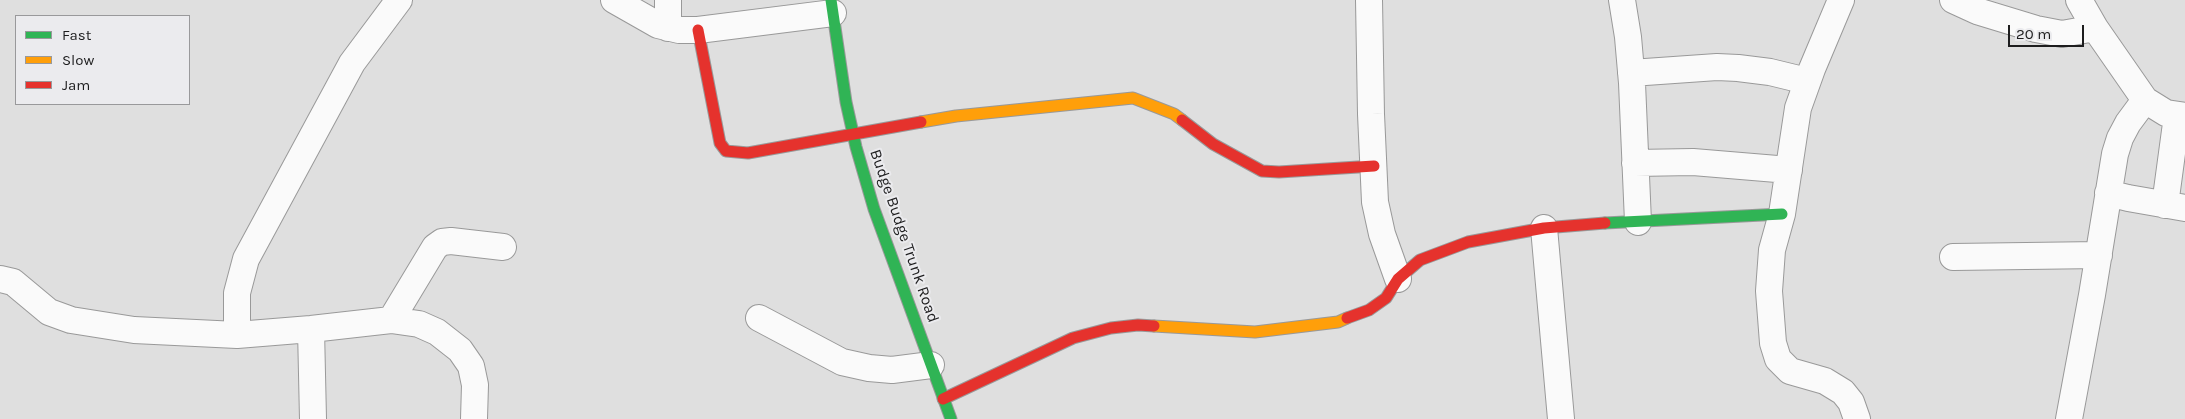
<!DOCTYPE html>
<style>
body{margin:0}
#map{position:relative;width:2185px;height:419px;overflow:hidden;background:#dfdfdf;font-family:Karla,sans-serif}
canvas{display:block}
.legend{position:absolute;left:15px;top:15px;width:175px;height:90px;box-sizing:border-box;background:#ebebee;border:1px solid #99999b;margin:0;padding:6px 9px;list-style:none;font-size:15px;color:#1d1d1e}
.legend li{display:flex;align-items:center;gap:10px;height:25px}
.legend b{width:25px;border:1px solid #99999b}
.scale{position:absolute;left:2008px;top:25px;width:76px;height:22px;box-sizing:border-box;border:2px solid #1d1d1e;border-top:0;padding-left:6px;font-size:15px;line-height:18px;white-space:nowrap;color:#1d1d1e;-webkit-text-stroke:4px #ebebee;paint-order:stroke}
</style>
<div id="map">
<canvas width="2185" height="419"></canvas>
<ul class="legend">
<li><b style="height:6px;background:#30b455"></b>Fast</li>
<li><b style="height:6px;background:#ff9f0a"></b>Slow</li>
<li><b style="height:6px;background:#e5322d"></b>Jam</li>
</ul>
<div class="scale">20 m</div>
</div>
<script>
const g = document.querySelector('canvas').getContext('2d');
g.lineJoin = 'round';
function shape(rows) {
  const path = new Path2D();
  for (const r of rows) {
    path.moveTo(r[0], r[1]);
    for (let i = 2; i < r.length; i += 2) path.lineTo(r[i], r[i + 1]);
  }
  return path;
}
function strokePath(path, color, width, dash) {
  g.strokeStyle = color;
  g.lineWidth = width;
  g.lineCap = dash ? 'butt' : 'round';
  g.setLineDash(dash || []);
  g.stroke(path);
}
function drawText(font, color, halo, rows, align = 'center') {
  g.font = font + ' Karla,sans-serif';
  g.lineWidth = 4;
  g.setLineDash([]);
  g.textBaseline = 'middle';
  g.strokeStyle = halo;
  g.fillStyle = color;
  for (const [text, x, y, turn = 0] of rows) {
    g.save();
    g.translate(x, y);
    g.rotate((+turn || 0) * Math.PI / 180);
    g.textAlign = isNaN(turn) ? turn : align;
    if (halo) g.strokeText(text, 0, 0);
    g.fillText(text, 0, 0);
    g.restore();
  }
}
const street = shape([
 [614,0,658,25,679,30,698,30,833,13],
 [668,0,668,28],
 [1369,0,1371,114,1375,202,1382,234,1398,279],
 [1622,0,1628,37,1632,83,1638,222],
 [1841,0,1812,69,1798,108,1782,214,1772,250,1769,291,1773,343,1778,359,1790,371,1825,381,1843,392,1851,402,1857,419],
 [1953,0,1977,11,2036,29,2062,34,2095,28],
 [2079,0,2095,28,2145,100,2166,113,2185,116],
 [1631,73,1717,67,1738,68,1770,72,1807,81],
 [1635,163,1693,162,1789,170],
 [2108,193,2128,198,2185,208],
 [2165,205,2177,116],
 [1544,228,1561,419],
 [1953,257,2099,255],
 [0,279,13,282,49,312,71,320,134,330,237,335,311,329,391,320,419,324,437,332,460,350,471,366,475,385,474,419],
 [759,318,842,362,869,368,892,370,931,365],
 [391,320,435,247,442,242,451,241,503,247],
 [311,329,313,419],
 [237,335,237,293,246,259,352,63,399,0],
 [2069,419,2092,295,2115,154,2120,138,2128,123,2145,100]
]);
const fast = shape([
 [831,0,846,102,856,147,874,209,951,419],
 [1605,223,1782,214]
]);
const slow = shape([
 [921,122,956,116,1133,98,1174,114,1182,120],
 [1154,326,1255,332,1338,322,1347,318]
]);
const jam = shape([
 [698,30,720,143,726,151,748,153,921,122],
 [1182,120,1213,144,1262,171,1279,172,1374,166],
 [1347,318,1369,310,1386,298,1398,279,1420,260,1468,242,1544,228,1605,223],
 [943,399,1073,338,1111,328,1138,325,1154,326]
]);
strokePath(street, '#999', 28);
strokePath(fast, '#999', 13);
strokePath(slow, '#999', 13);
strokePath(jam, '#999', 13);
strokePath(street, '#fafafa', 26);
strokePath(fast, '#30b455', 11);
strokePath(slow, '#ff9f0a', 11);
strokePath(jam, '#e5322d', 11);
drawText('16px', '#1d1d1e', '#ebebee', [
 ["Budge Budge Trunk Road",904,236,71]
]);
</script>
